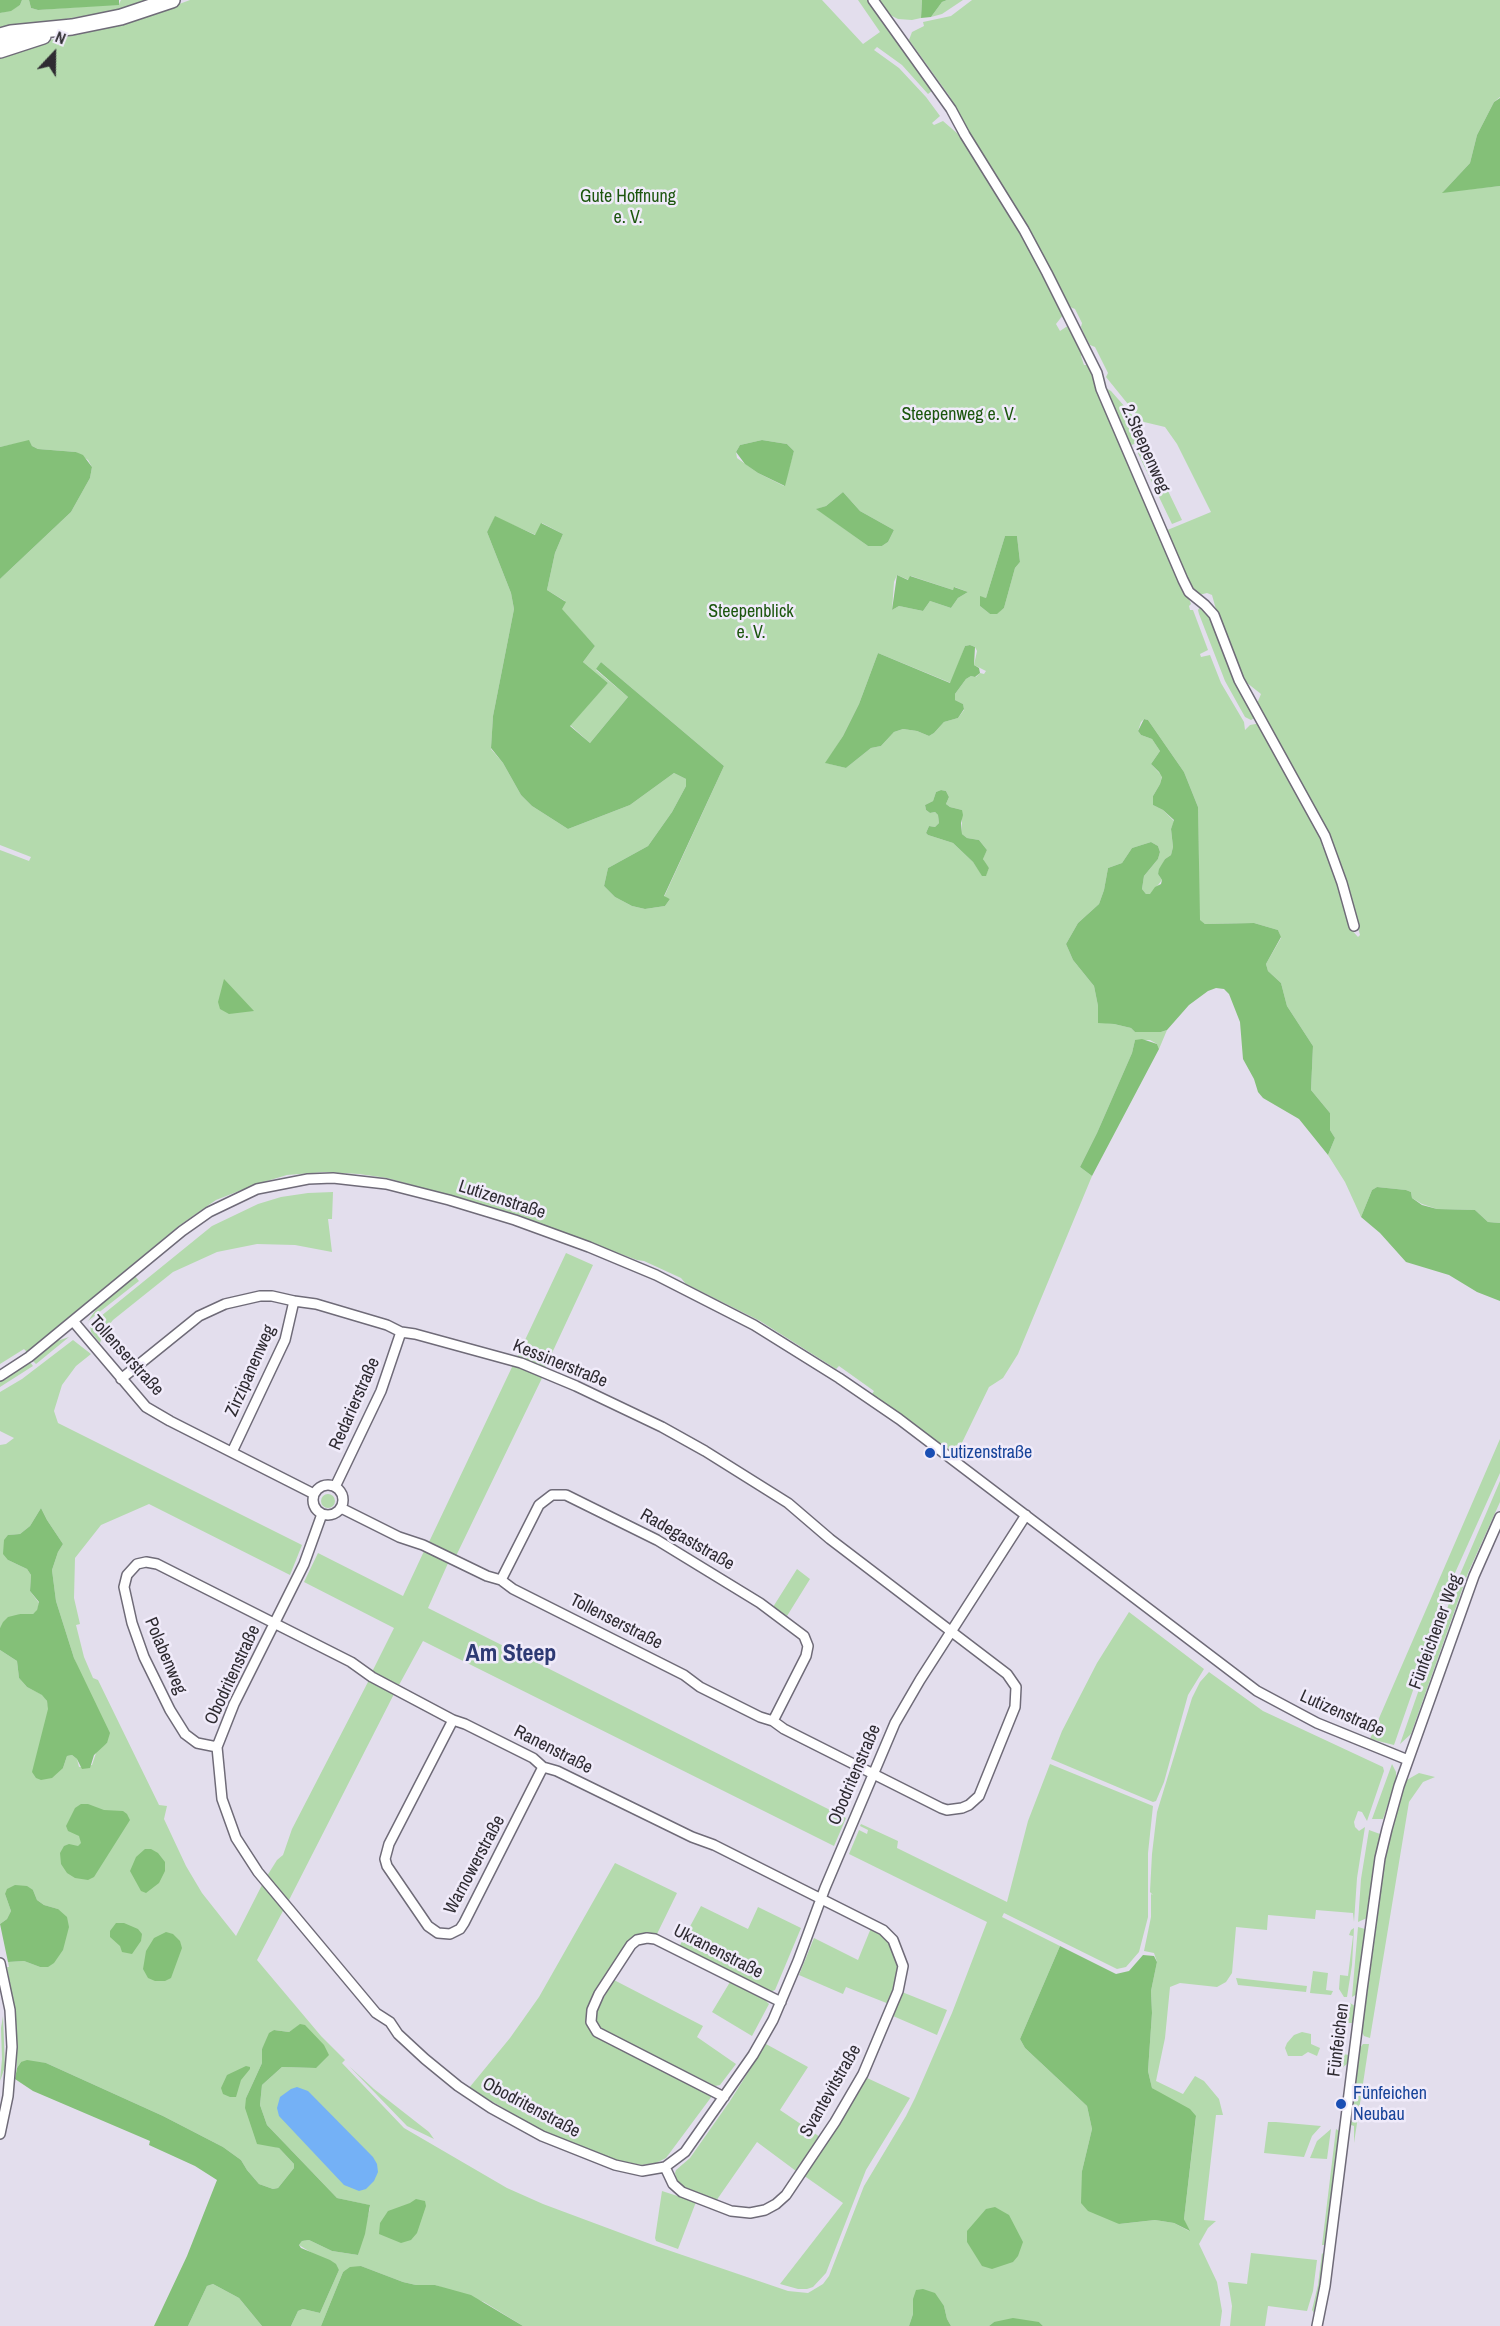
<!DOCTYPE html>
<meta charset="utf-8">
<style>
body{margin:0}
#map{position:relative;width:1500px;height:2326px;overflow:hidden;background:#e3deed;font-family:"Archivo Narrow",sans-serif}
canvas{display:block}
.north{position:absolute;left:24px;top:24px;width:60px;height:60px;-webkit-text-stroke:4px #f0ebfa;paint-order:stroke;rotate:22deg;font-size:16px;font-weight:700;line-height:24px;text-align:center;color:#2e2b31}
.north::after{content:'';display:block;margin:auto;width:21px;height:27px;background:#2e2b31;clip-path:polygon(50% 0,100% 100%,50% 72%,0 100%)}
</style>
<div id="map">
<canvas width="1500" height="2326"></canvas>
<div class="north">N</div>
</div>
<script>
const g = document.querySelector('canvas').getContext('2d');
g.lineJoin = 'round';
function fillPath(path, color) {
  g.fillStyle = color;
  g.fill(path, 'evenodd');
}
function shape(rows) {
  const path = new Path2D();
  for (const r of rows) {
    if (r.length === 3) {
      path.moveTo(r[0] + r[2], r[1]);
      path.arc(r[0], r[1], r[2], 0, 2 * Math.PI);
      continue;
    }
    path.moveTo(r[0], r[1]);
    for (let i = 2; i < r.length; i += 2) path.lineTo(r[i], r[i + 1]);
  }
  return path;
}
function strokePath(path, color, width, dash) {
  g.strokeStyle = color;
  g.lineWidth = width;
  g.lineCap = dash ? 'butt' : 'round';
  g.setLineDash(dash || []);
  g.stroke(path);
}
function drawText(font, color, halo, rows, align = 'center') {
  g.font = font + ' "Archivo Narrow",sans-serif';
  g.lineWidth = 5;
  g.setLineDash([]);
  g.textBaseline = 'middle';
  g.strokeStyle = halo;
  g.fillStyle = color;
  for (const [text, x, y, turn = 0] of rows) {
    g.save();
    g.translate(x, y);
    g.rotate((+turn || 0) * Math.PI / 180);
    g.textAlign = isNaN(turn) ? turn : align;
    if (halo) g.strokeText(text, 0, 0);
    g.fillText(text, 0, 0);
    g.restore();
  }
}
fillPath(shape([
 [22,0,29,0,31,8,38,10,119,4,121,0,151,0,119,10,0,30,0,13,11,10,20,5],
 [190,0,822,0,863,44,880,32,858,0,868,0,933,90,928,94,902,65,877,47,874,50,899,68,926,97,940,116,932,123,934,125,943,121,958,134,995,189,1045,275,1063,315,1056,324,1060,331,1069,325,1082,354,1081,356,1084,365,1088,365,1093,375,1121,439,1119,440,1125,450,1156,522,1157,529,1159,529,1187,593,1191,604,1189,606,1190,610,1193,610,1208,650,1200,654,1201,657,1210,655,1221,683,1244,722,1245,730,1250,725,1261,723,1324,836,1322,847,1328,847,1341,884,1352,927,1350,928,1358,937,1360,935,1345,882,1327,835,1256,706,1261,694,1242,679,1225,642,1212,595,1207,593,1199,595,1192,589,1165,531,1211,512,1177,444,1165,427,1144,422,1140,419,1106,377,1108,373,1095,347,1090,345,1085,336,1081,327,1082,323,1075,309,1070,307,1036,242,1002,185,967,134,950,97,909,40,912,32,924,26,923,22,951,16,972,0,1500,0,1500,97,1494,102,1477,135,1470,163,1443,192,1500,186,1500,1223,1488,1222,1475,1210,1437,1209,1422,1204,1412,1198,1411,1192,1406,1190,1377,1187,1372,1190,1361,1217,1345,1182,1328,1155,1335,1138,1330,1130,1330,1113,1311,1090,1313,1046,1287,1006,1281,983,1268,971,1266,964,1281,938,1278,930,1254,923,1205,924,1199,920,1198,807,1184,772,1148,720,1144,719,1141,722,1138,731,1141,735,1152,739,1160,751,1151,764,1162,776,1160,784,1153,796,1153,805,1163,810,1174,821,1171,829,1173,847,1171,855,1165,859,1158,874,1162,880,1151,894,1146,894,1142,889,1144,876,1158,859,1160,852,1158,846,1151,842,1132,848,1122,863,1108,868,1104,890,1099,904,1078,923,1066,944,1073,960,1094,986,1098,1006,1098,1022,1114,1024,1131,1028,1135,1032,1161,1032,1167,1030,1159,1049,1157,1044,1150,1040,1135,1040,1132,1053,1097,1133,1080,1167,1092,1176,1018,1354,1003,1378,989,1387,956,1455,872,1394,874,1391,839,1366,836,1369,760,1321,686,1284,681,1278,644,1261,637,1260,495,1208,387,1178,359,1174,325,1172,287,1175,257,1184,216,1200,180,1225,27,1352,24,1349,0,1364,0,850,29,861,31,857,0,845,0,579,71,512,90,478,92,467,88,460,76,452,38,449,32,446,29,441,0,447,0,54,35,43,123,25],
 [762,440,787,444,794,451,784,486,758,473,737,458,736,452,740,445],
 [843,492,860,511,894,530,888,542,882,546,868,546,817,509,826,506],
 [495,517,536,535,542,523,563,534,555,553,547,590,565,601,561,609,595,646,583,662,608,683,570,725,590,743,628,697,596,670,601,662,724,766,664,897,670,899,665,906,645,909,632,906,615,897,604,886,608,868,648,846,672,812,686,786,686,779,674,773,630,805,568,829,532,806,521,795,503,763,491,749,493,716,514,609,511,593,487,532],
 [1005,536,1017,536,1020,562,1015,568,1004,608,996,614,990,614,980,606,981,597,986,598],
 [897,575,909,580,911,576,953,590,955,587,968,592,958,598,951,608,930,601,923,611,899,606,892,610,894,582],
 [970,645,975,647,977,651,974,665,986,671,984,674,980,673,976,677,971,676,966,679,955,694,955,700,963,704,964,710,958,718,944,722,934,733,929,736,917,731,903,729,894,732,881,746,871,748,846,768,826,763,843,736,859,704,878,653,951,683,965,646],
 [941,790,946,791,949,797,946,804,950,807,962,810,962,834,967,838,979,840,987,850,983,858,984,863,989,868,986,875,982,875,973,862,953,843,928,835,926,833,929,826,935,827,939,823,938,815,935,812,930,813,926,810,925,805,933,801,936,792],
 [878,0,922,0,921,18,912,20,898,19,890,15],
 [947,0,963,0,942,14,931,17,942,2],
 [1104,387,1111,391,1140,424,1137,426,1144,440,1129,446],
 [1145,443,1182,520,1172,524,1135,447],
 [1201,606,1209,611,1256,717,1251,720,1245,717,1225,681,1199,614,1198,610],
 [333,1192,332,1219,328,1219,332,1252,295,1245,257,1244,217,1252,173,1272,113,1320,104,1331,100,1343,91,1332,90,1325,212,1226,258,1204,281,1197,308,1193],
 [566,1253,593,1265,545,1368,517,1357],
 [135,1276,139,1281,88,1321,97,1308],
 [69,1337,36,1364,33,1361,57,1341],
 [73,1340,91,1354,76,1366,62,1385,54,1411,58,1423,302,1545,290,1575,149,1504,101,1525,75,1558,74,1598,80,1624,76,1625,84,1657,93,1678,98,1680,159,1805,167,1806,164,1819,186,1866,202,1893,236,1936,263,1883,284,1909,257,1960,321,2036,345,2060,342,2063,404,2128,507,2188,543,2204,653,2245,788,2291,808,2293,823,2284,829,2276,864,2186,906,2116,915,2098,952,2013,987,1922,849,1854,859,1830,867,1834,868,1830,860,1826,861,1824,898,1841,897,1848,1007,1902,1028,1821,1050,1764,1153,1806,1148,1853,1148,1917,1139,1952,1126,1967,1117,1969,1004,1913,1002,1917,1060,1946,1020,2039,1025,2048,1087,2106,1092,2129,1082,2171,1119,2224,1155,2220,1174,2223,1189,2231,1184,2219,1196,2117,1152,2088,1148,2071,1152,2013,1151,1991,1157,1962,1154,1953,1144,1951,1151,1917,1151,1894,1153,1895,1150,1892,1152,1854,1157,1812,1192,1698,1200,1682,1209,1672,1263,1711,1383,1767,1384,1771,1367,1821,1362,1812,1358,1811,1354,1822,1355,1827,1359,1831,1365,1827,1357,1878,1354,1922,1353,1913,1316,1910,1315,1919,1268,1915,1267,1930,1236,1927,1232,1973,1226,1982,1217,1987,1180,1983,1170,1987,1165,2038,1156,2081,1183,2094,1195,2076,1204,2081,1219,2099,1223,2115,1216,2115,1204,2220,1216,2221,1208,2228,1199,2244,1217,2282,1222,2311,1220,2326,1043,2326,1039,2322,994,2322,989,2326,951,2326,947,2319,944,2306,913,2299,913,2314,909,2326,523,2326,484,2302,435,2285,416,2285,403,2282,361,2266,343,2272,321,2326,291,2326,298,2311,303,2309,320,2313,339,2270,299,2245,302,2241,309,2240,332,2251,358,2255,370,2208,369,2205,337,2198,267,2125,260,2105,262,2085,282,2067,316,2068,300,2025,289,2032,274,2030,262,2049,262,2063,246,2098,270,2145,279,2148,294,2164,294,2168,278,2188,273,2189,259,2184,247,2170,241,2160,223,2147,163,2116,46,2063,21,2062,17,2068,14,2005,7,1967,9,1967,8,1962,24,1961,40,1967,58,1909,44,1905,37,1900,33,1890,5,1894,11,1911,7,1919,0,1924,0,1650,17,1661,19,1678,27,1687,43,1695,47,1701,63,1768,67,1756,72,1755,77,1759,79,1767,92,1765,97,1750,107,1743,74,1658,56,1601,52,1570,58,1552,63,1544,47,1520,41,1508,30,1526,20,1534,8,1535,8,1560,27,1569,31,1575,30,1591,39,1603,37,1611,33,1614,20,1614,0,1628,0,1445,6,1444,14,1438,0,1431,0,1392,22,1379],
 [30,1362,33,1366,0,1387,0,1382],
 [513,1365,543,1376,456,1556,429,1542],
 [1500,1439,1500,1473,1450,1584,1394,1745,1370,1739],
 [1500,1481,1500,1502,1468,1573,1411,1734,1400,1744,1455,1586],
 [328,1501,7],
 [425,1549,449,1561,428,1608,846,1818,834,1846,423,1641,399,1685,372,1672,394,1628,304,1582,318,1553,403,1596],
 [797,1569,810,1579,787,1616,773,1607],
 [1129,1612,1204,1669,1188,1695,1164,1782,1156,1801,1153,1802,1051,1759,1062,1731,1097,1663],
 [369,1680,395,1692,288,1902,267,1876,277,1860,283,1855,292,1829],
 [1392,1764,1396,1772,1396,1780,1383,1819,1372,1819],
 [1419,1773,1435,1777,1423,1782,1409,1802,1370,2038,1364,2036,1362,2032,1385,1860,1393,1822,1405,1781],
 [1369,1830,1380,1834,1367,1918,1358,1922,1361,1879],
 [615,1863,677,1893,656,1936,636,1936,587,2022,712,2096,666,2158,656,2163,641,2165,616,2160,565,2141,544,2132,469,2088,510,2038,539,1997],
 [701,1906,748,1929,758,1907,801,1928,775,1990,770,1992,679,1947],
 [1358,1927,1365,1929,1357,1994,1352,1997],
 [871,1928,883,1935,890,1943,900,1966,898,1978,889,2004,846,1987,843,1994,799,1975,814,1938,858,1960],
 [1354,1928,1352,1965,1347,1997,1344,1997,1339,1989,1340,1975,1348,1976,1353,1936,1349,1935,1351,1930],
 [1313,1971,1328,1973,1326,1990,1333,1991,1331,1995,1310,1993],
 [1236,1978,1307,1986,1306,1992,1238,1985],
 [614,1980,703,2026,697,2037,736,2064,720,2085,715,2086,599,2028,595,2021,596,2011],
 [730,1982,765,2000,769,2004,752,2036,712,2012],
 [902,1992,947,2010,937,2035,893,2016],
 [1350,2003,1355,2006,1353,2023,1345,2023,1342,2054,1349,2055,1347,2064,1343,2067,1333,2046,1336,2028,1349,2012],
 [3,2016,5,2067,0,2081,2,2059,1,2028],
 [1302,2032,1311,2034,1311,2044,1320,2048,1317,2056,1308,2052,1302,2056,1288,2056,1285,2048,1287,2043,1294,2035],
 [766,2044,808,2067,780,2110,820,2137,796,2171,757,2142,716,2201,684,2189,678,2185,675,2173,676,2170,690,2158,730,2101],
 [1363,2044,1369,2044,1354,2143,1354,2126,1351,2125,1360,2048],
 [349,2066,374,2089,429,2132,434,2139,407,2126],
 [865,2077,910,2098,866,2170,826,2273,813,2287,807,2289,798,2289,780,2284,843,2203,803,2175],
 [1268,2122,1276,2122,1321,2126,1312,2136,1304,2157,1264,2153],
 [1331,2129,1327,2159,1310,2158,1317,2141],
 [1336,2129,1339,2131,1325,2245,1322,2245],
 [662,2191,696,2202,678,2249,656,2241,655,2238],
 [1251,2253,1317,2260,1313,2291,1307,2311,1268,2306,1265,2326,1230,2326,1232,2306,1228,2282,1247,2284],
 [1322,2253,1324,2255,1315,2314,1312,2310,1318,2285],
 [213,2284,239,2298,262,2326,188,2326,207,2286]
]), '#b4daad');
fillPath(shape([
 [0,0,22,0,20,5,11,11,0,13],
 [29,0,119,0,119,5,38,10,31,8],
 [922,0,947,0,942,2,931,17,921,18],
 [1500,98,1500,186,1442,193,1470,163,1477,135,1494,102],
 [29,440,32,446,38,449,76,452,83,455,92,467,90,478,71,512,0,579,0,447],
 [762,440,787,444,794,451,785,486,758,473,745,464,736,452,740,445],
 [843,492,860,511,894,530,888,542,882,546,868,546,816,509,826,506],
 [495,516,535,535,541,523,563,534,555,553,547,590,566,602,562,609,595,646,583,662,608,683,570,726,590,743,628,697,596,669,601,662,724,766,664,896,670,899,665,906,645,909,632,906,615,897,604,886,608,868,648,846,672,812,686,786,686,779,674,773,630,805,568,829,532,806,521,795,503,763,491,748,493,716,514,609,511,593,487,532],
 [1005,536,1017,536,1020,562,1015,568,1004,608,997,614,990,614,980,606,980,596,986,598],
 [897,575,908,580,910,576,953,590,954,587,968,592,958,598,951,608,930,601,923,611,899,606,892,610],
 [970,645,975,647,974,665,979,668,980,673,975,677,971,676,966,679,955,694,955,700,963,704,964,709,958,718,944,722,934,733,929,736,917,731,903,729,894,732,881,746,871,748,846,768,825,763,843,736,859,704,878,653,950,683,965,646],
 [1144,719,1148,720,1184,772,1198,807,1200,920,1205,924,1254,923,1278,930,1281,937,1266,964,1268,971,1281,983,1287,1006,1313,1046,1311,1090,1330,1113,1330,1130,1335,1138,1328,1155,1299,1119,1263,1098,1258,1092,1254,1079,1243,1059,1240,1022,1229,994,1224,989,1216,988,1208,991,1189,1005,1167,1030,1161,1032,1135,1032,1131,1028,1114,1024,1098,1023,1098,1006,1094,986,1073,960,1066,944,1078,923,1099,904,1104,890,1108,868,1122,863,1132,848,1151,842,1158,846,1160,852,1158,859,1144,876,1142,889,1146,894,1150,894,1155,887,1161,884,1162,880,1158,874,1159,869,1165,859,1171,855,1173,847,1171,829,1174,820,1163,810,1153,805,1153,796,1160,784,1162,777,1159,772,1151,764,1160,751,1152,739,1141,735,1138,731],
 [941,790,946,791,949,797,946,804,950,807,962,810,963,815,961,823,962,834,967,838,979,840,987,850,983,859,989,868,986,876,982,876,973,862,953,843,928,835,926,833,929,826,935,827,939,823,938,815,935,812,930,813,926,810,925,805,933,801,936,792],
 [224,979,254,1011,229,1014,220,1009,218,1002],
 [1142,1039,1157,1044,1159,1049,1092,1176,1080,1167,1097,1133,1132,1053,1135,1040],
 [1377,1187,1406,1190,1411,1192,1412,1198,1422,1205,1437,1209,1475,1210,1488,1222,1500,1223,1500,1301,1477,1292,1449,1275,1406,1262,1380,1233,1361,1217,1372,1190],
 [41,1508,47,1520,63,1544,58,1552,52,1570,56,1601,74,1658,110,1733,107,1743,94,1755,90,1768,82,1769,77,1759,72,1755,67,1756,63,1768,52,1778,41,1780,36,1778,32,1772,48,1709,47,1701,42,1695,27,1687,19,1678,17,1661,0,1650,0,1628,3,1622,8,1617,20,1614,33,1614,37,1610,39,1602,30,1591,31,1575,27,1569,8,1560,3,1554,4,1540,8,1535,20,1534,30,1526],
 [81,1804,88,1804,104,1810,123,1811,127,1814,130,1820,94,1877,88,1880,75,1878,67,1873,61,1864,60,1853,64,1846,69,1844,78,1846,81,1843,79,1836,68,1831,66,1826,75,1808],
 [145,1849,151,1849,158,1853,165,1862,165,1871,159,1883,146,1893,141,1891,130,1871,136,1857],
 [15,1885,27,1886,33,1890,37,1900,44,1905,58,1909,67,1917,69,1927,63,1950,54,1963,48,1967,40,1967,24,1961,8,1962,0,1924,7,1919,11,1911,5,1894,7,1889],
 [116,1923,124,1923,138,1929,142,1934,141,1941,132,1954,122,1952,120,1946,110,1937,110,1931],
 [166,1932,173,1934,180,1941,182,1948,171,1978,165,1981,155,1981,148,1978,143,1969,146,1951,154,1938],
 [1060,1946,1116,1974,1129,1971,1143,1955,1154,1956,1157,1962,1151,1991,1152,2013,1148,2071,1152,2088,1190,2109,1196,2116,1184,2219,1190,2231,1174,2223,1155,2220,1119,2224,1088,2211,1081,2203,1082,2171,1092,2129,1087,2106,1025,2048,1020,2039],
 [300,2024,305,2025,324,2045,329,2055,316,2068,282,2067,262,2085,260,2105,267,2125,337,2198,370,2205,365,2234,358,2255,332,2251,309,2240,302,2241,299,2245,301,2248,330,2260,336,2264,339,2270,320,2313,303,2309,298,2311,291,2326,262,2326,239,2298,213,2284,207,2286,188,2326,154,2326,187,2256,217,2180,195,2166,149,2145,150,2141,33,2091,15,2079,17,2068,21,2062,27,2060,46,2063,163,2116,223,2147,241,2160,247,2170,259,2184,273,2189,278,2188,294,2168,294,2164,279,2148,257,2144,245,2108,246,2098,262,2063,262,2049,269,2033,274,2030,289,2032],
 [246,2066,250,2067,250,2069,241,2080,236,2097,230,2097,223,2094,221,2088,227,2075],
 [416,2199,425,2201,426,2206,417,2233,411,2240,401,2243,379,2234,380,2223,388,2211,410,2203],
 [995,2207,1009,2215,1023,2242,1018,2256,1013,2262,992,2269,982,2266,967,2242,967,2231,986,2209],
 [361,2266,403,2282,416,2285,435,2285,471,2295,523,2326,321,2326,343,2272,350,2267],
 [923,2289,935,2293,944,2306,947,2319,951,2326,909,2326,913,2314,913,2299,916,2290],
 [1013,2318,1039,2322,1043,2326,989,2326,994,2322]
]), '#84c078');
fillPath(shape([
 [297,2087,308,2091,373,2157,377,2164,378,2172,374,2181,366,2189,359,2191,344,2185,279,2116,277,2108,280,2097,291,2089]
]), '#74b1f6');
const minor = shape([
 [873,0,951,109,965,135,1024,230,1047,273,1097,373,1101,389,1183,580,1189,592,1205,605,1214,615,1239,680,1325,836,1342,883,1354,926],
 [73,1321,146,1407,170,1421,314,1494],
 [0,1376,29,1357,182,1231,209,1212,257,1189,308,1179,333,1178,386,1184,449,1200,515,1220,589,1247,656,1275,754,1325,839,1378,899,1419,1257,1691,1317,1723,1408,1760],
 [121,1379,199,1316,225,1304,260,1296,272,1296,294,1301,316,1304,387,1325,401,1332,415,1334,521,1363,576,1386,662,1427,705,1451,788,1503,830,1539,1007,1674,1016,1687,1015,1707,979,1796,969,1805,962,1808,947,1810,941,1808,784,1729,773,1721,760,1717,700,1687,684,1675,513,1589,501,1580,487,1576,423,1545,399,1537,341,1508],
 [232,1452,285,1340,294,1301],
 [328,1500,15],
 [335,1487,381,1391,401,1332],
 [322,1514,304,1564,234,1704,217,1747,222,1799,236,1838,258,1872,376,2013,390,2022,398,2034,425,2059,458,2086,491,2108,542,2136,615,2165,642,2171,665,2167,685,2152,753,2055,773,2020,798,1961,825,1888,895,1723,920,1680,1026,1515],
 [501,1580,539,1505,552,1495,566,1495,657,1540,760,1603,804,1636,808,1646,806,1656,773,1721],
 [453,1720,389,1844,385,1859,387,1866,428,1926,438,1933,450,1934,460,1929,464,1923,543,1767],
 [217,1747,197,1743,185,1734,170,1710,144,1657,132,1623,124,1587,127,1575,137,1564,146,1562,157,1564,351,1662,372,1677,453,1720,465,1724,533,1758,543,1767,557,1771,692,1837,714,1845,883,1930,893,1940,903,1966,898,1991,863,2074,835,2122,786,2195,776,2204,765,2210,750,2213,731,2211,682,2192,673,2184,665,2167],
 [0,1963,10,2010,12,2047,8,2096,0,2134],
 [724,2097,597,2032,591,2022,592,2010,599,1994,631,1945,637,1940,647,1938,655,1939,781,2002],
 [1317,2326,1325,2286,1362,1990,1380,1858,1387,1829,1399,1786,1474,1576,1500,1517]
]);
const primary = shape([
 [0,36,11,33,72,27,121,17,172,0],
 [0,50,43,36]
]);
strokePath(minor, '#6f6b78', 12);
strokePath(primary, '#6f6b78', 18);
strokePath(minor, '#fff', 9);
strokePath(primary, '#fff', 15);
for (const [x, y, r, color] of [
 [930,1453,6,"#1a4fb4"],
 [1341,2104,6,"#1a4fb4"]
]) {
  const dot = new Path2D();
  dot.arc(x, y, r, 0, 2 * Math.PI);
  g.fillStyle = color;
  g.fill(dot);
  strokePath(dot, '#f0ebfa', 2);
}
drawText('18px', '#1c560e', '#f0ebfa', [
 ["Gute Hoffnung",628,197],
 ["e. V.",628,218],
 ["Steepenweg e. V.",959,415],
 ["Steepenblick",751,612],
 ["e. V.",751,633]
]);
drawText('18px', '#2e2b31', '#f0ebfa', [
 ["2.Steepenweg",1145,449,66],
 ["Lutizenstraße",502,1200,18],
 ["Tollenserstraße",126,1356,48],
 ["Kessinerstraße",560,1364,22],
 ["Zirzipanenweg",251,1371,-66],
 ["Redarierstraße",355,1404,-66],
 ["Radegaststraße",687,1540,30],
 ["Tollenserstraße",616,1622,27],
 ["Fünfeichener Weg",1436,1632,-70],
 ["Polabenweg",165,1656,67],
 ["Obodritenstraße",233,1675,-65],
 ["Lutizenstraße",1342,1714,24],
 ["Ranenstraße",553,1750,27],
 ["Obodritenstraße",855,1775,-67],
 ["Warnowerstraße",475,1865,-62],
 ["Ukranenstraße",718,1952,27],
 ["Fünfeichen",1339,2040,-83],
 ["Svantevitstraße",831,2091,-60],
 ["Obodritenstraße",531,2108,28]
]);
drawText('18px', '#164399', '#f0ebfa', [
 ["Lutizenstraße",942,1453],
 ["Fünfeichen",1353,2094],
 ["Neubau",1353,2115]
], 'left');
drawText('bold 24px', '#2e3a74', '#f0ebfa', [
 ["Am Steep",511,1655]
]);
</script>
